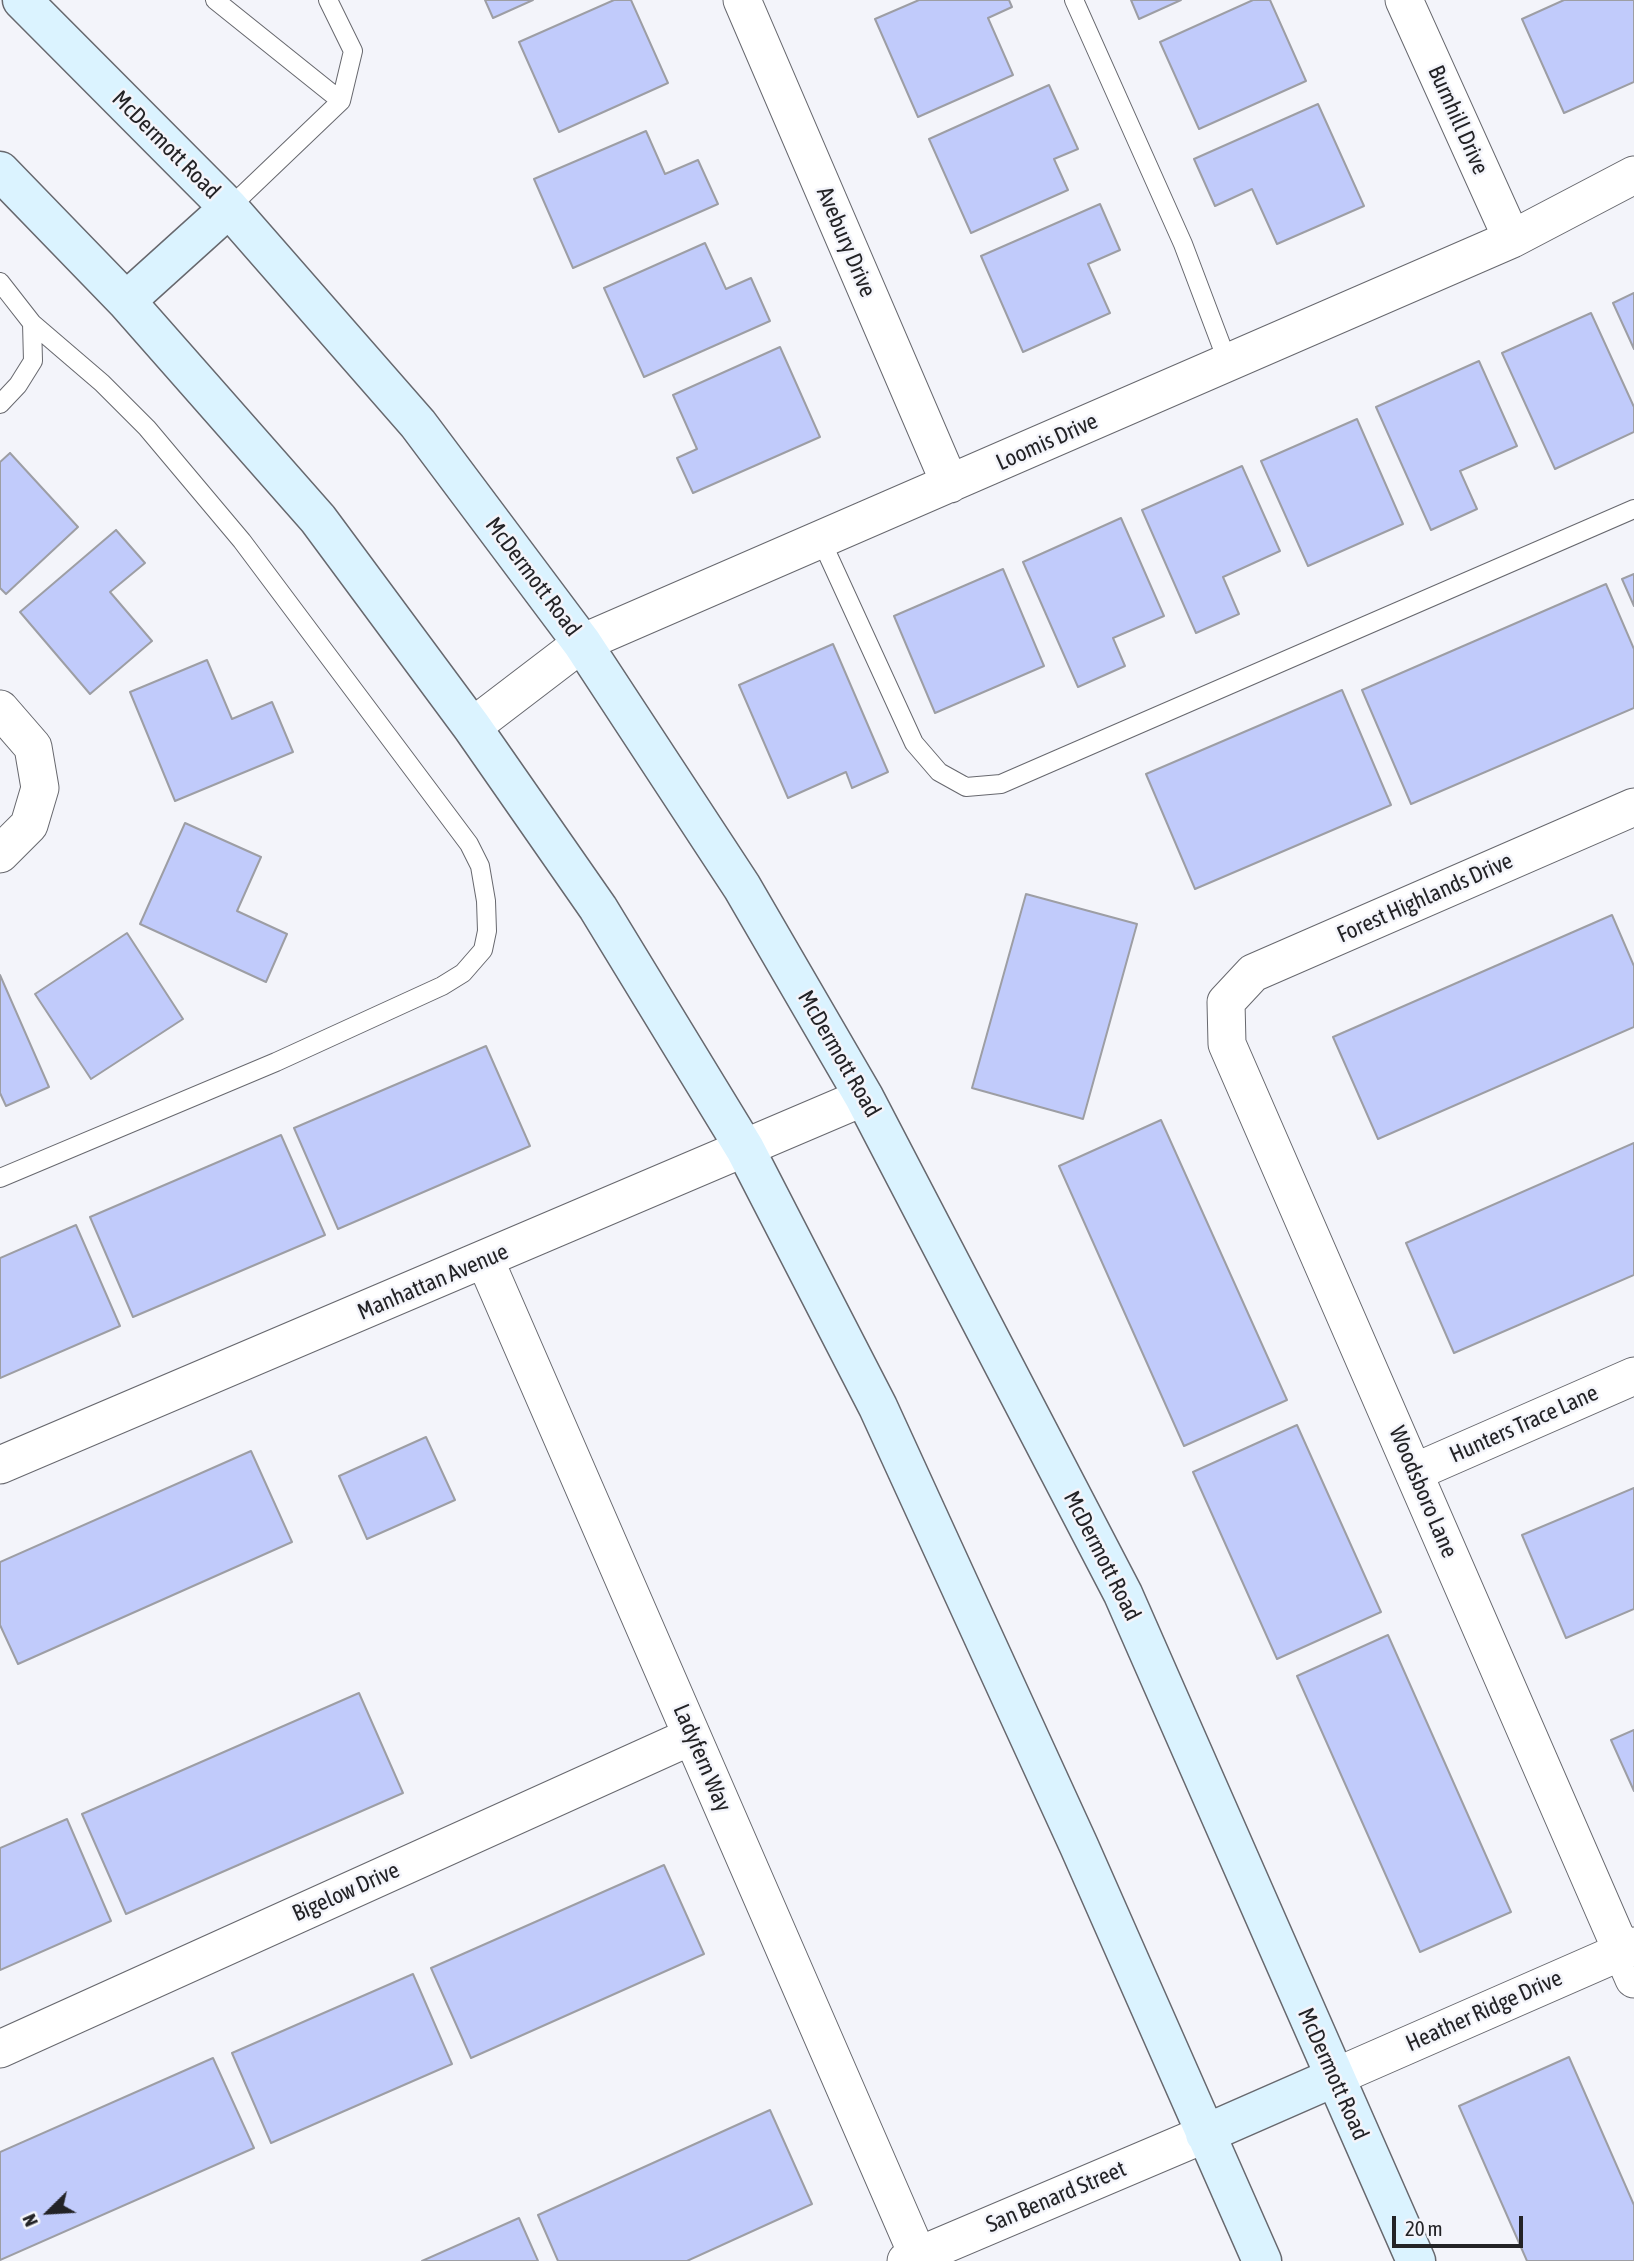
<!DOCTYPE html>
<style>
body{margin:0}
#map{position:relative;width:1634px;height:2261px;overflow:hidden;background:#f3f4fa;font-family:"Asap Condensed",sans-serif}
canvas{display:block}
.north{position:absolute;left:14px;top:2177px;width:70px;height:70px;-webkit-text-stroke:5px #f3f4fa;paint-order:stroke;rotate:246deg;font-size:19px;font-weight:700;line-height:28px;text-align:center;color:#232326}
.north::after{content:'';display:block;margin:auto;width:24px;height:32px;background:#232326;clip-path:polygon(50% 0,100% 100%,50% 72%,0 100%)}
.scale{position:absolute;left:1392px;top:2216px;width:131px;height:32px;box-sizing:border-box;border:4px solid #232326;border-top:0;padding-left:9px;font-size:21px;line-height:24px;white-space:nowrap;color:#232326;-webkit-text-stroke:5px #f3f4fa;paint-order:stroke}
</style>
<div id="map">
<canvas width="1634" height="2261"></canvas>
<div class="north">N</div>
<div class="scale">20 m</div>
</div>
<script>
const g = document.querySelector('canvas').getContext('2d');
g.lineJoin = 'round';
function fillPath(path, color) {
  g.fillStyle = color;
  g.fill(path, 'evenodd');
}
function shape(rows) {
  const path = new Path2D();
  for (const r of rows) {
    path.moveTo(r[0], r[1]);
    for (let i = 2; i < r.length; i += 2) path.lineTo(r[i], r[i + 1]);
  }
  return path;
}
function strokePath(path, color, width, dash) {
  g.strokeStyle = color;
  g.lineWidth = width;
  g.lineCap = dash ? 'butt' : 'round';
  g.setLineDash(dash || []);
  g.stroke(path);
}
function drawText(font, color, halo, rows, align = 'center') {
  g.font = font + ' "Asap Condensed",sans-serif';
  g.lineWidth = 5;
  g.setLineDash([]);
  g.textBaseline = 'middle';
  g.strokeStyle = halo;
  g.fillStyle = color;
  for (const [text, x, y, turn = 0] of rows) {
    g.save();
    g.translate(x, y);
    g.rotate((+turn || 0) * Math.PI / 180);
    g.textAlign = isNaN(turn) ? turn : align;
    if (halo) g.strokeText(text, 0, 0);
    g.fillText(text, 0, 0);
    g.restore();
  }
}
const building = shape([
 [485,0,533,0,493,18,485,0],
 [614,0,631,0,668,83,559,132,519,42,614,0],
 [919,0,1009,0,1012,7,988,18,1013,75,918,117,875,19,919,0],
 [1131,0,1181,0,1139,19,1131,0],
 [1253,0,1270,0,1306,81,1199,129,1160,42,1253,0],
 [1564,0,1634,0,1634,82,1564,113,1522,19,1564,0],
 [1049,85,1078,149,1054,159,1068,190,971,233,929,139,1049,85],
 [1318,104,1364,206,1277,244,1252,189,1215,206,1194,159,1318,104],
 [646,131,665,174,698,160,718,204,573,268,534,179,646,131],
 [1100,204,1120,250,1088,264,1110,313,1023,352,981,256,1100,204],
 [705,243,726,289,751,278,770,321,644,377,604,288,705,243],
 [1634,293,1634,349,1613,303,1634,293],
 [1591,313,1634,407,1634,432,1555,469,1502,353,1591,313],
 [780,347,820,437,693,493,677,458,697,449,673,395,780,347],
 [1479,361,1517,446,1460,471,1477,509,1431,530,1376,407,1479,361],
 [1357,419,1403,524,1308,566,1261,461,1357,419],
 [10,453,78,527,6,594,0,588,0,462,10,453],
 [1242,466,1280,551,1223,577,1239,614,1196,633,1142,510,1242,466],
 [1121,518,1164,616,1113,638,1125,666,1078,687,1023,562,1121,518],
 [116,530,145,563,110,592,152,641,90,694,20,612,116,530],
 [1003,569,1044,666,935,713,894,616,1003,569],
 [1634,574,1634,606,1622,579,1634,574],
 [1606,584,1634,649,1634,708,1411,804,1362,690,1606,584],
 [833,644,888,772,852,788,846,772,788,798,739,685,833,644],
 [207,660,232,719,272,702,293,752,175,801,130,692,207,660],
 [1342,690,1391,805,1195,889,1146,774,1342,690],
 [185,823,261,857,237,911,287,934,266,982,140,924,185,823],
 [1026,894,1137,924,1083,1119,972,1088,1026,894],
 [1612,915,1634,966,1634,1027,1378,1139,1333,1037,1612,915],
 [127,933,183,1019,91,1079,35,994,127,933],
 [0,975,49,1087,6,1106,0,1093,0,975],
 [486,1046,530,1146,338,1229,294,1128,486,1046],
 [1161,1120,1287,1400,1184,1446,1059,1166,1161,1120],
 [281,1135,325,1235,133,1317,90,1217,281,1135],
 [1634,1143,1634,1275,1454,1353,1406,1243,1634,1143],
 [76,1225,120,1326,0,1378,0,1258,76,1225],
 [1297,1425,1381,1612,1277,1659,1193,1472,1297,1425],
 [426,1437,455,1500,367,1539,339,1476,426,1437],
 [251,1451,292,1542,18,1664,0,1625,0,1562,251,1451],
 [1634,1488,1634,1609,1566,1638,1522,1535,1634,1488],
 [1388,1635,1511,1912,1420,1952,1297,1676,1388,1635],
 [359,1693,403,1793,126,1914,82,1814,359,1693],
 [1634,1730,1634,1791,1611,1740,1634,1730],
 [67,1819,111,1921,0,1970,0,1848,67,1819],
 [664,1865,704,1954,471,2058,431,1968,664,1865],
 [413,1974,452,2064,271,2143,232,2053,413,1974],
 [1569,2057,1634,2205,1634,2261,1527,2261,1459,2106,1569,2057],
 [213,2058,254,2148,0,2260,0,2152,213,2058],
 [770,2110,812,2204,687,2261,558,2261,538,2215,770,2110],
 [519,2218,538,2261,422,2261,519,2218]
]);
fillPath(building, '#c1cbfb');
strokePath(building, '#9d9ea4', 2);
const service = shape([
 [215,0,341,101],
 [1074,0,1183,244,1228,363],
 [229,208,341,101,353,51,328,0],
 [0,282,32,323,33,361,18,385,0,404],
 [821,540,914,743,939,772,966,787,1001,784,1634,509],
 [0,1178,276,1062,442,986,463,973,483,950,487,931,486,901,480,866,469,844,242,541,147,428,102,383,32,323]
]);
const minor = shape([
 [742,0,950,484],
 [1404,0,1512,239],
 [0,709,33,747,40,788,29,825,0,854],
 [472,727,582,643,1512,239,1634,175],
 [1634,807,1253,973,1226,1002,1227,1044,1634,1979],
 [485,1260,918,2256],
 [0,1465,864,1097],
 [1415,1472,1634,1376],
 [0,2049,692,1736],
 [1335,2077,1634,1946],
 [906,2261,1205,2134]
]);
const secondary = shape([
 [22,0,229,208,418,424,582,643,742,887,864,1097,1123,1594,1416,2261],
 [0,171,126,301,318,519,472,727,598,908,745,1149,878,1407,1079,1846,1262,2261],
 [126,301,229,208],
 [1205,2134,1335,2077]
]);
strokePath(service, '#67686e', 20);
strokePath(minor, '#67686e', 39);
strokePath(secondary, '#67686e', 41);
strokePath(service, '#fff', 18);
strokePath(minor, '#fff', 37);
strokePath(secondary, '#dbf3ff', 38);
drawText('23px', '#232326', '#f3f4fa', [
 ["Burnhill Drive",1458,120,66],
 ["McDermott Road",166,145,45],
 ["Avebury Drive",846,242,67],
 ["Loomis Drive",1047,442,-24],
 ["McDermott Road",533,577,53],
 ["Forest Highlands Drive",1425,898,-24],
 ["McDermott Road",839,1054,60],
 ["Manhattan Avenue",433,1282,-23],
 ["Hunters Trace Lane",1524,1424,-24],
 ["Woodsboro Lane",1423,1492,67],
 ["McDermott Road",1102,1556,63],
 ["Ladyfern Way",702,1758,67],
 ["Bigelow Drive",346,1892,-24],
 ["Heather Ridge Drive",1484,2011,-24],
 ["McDermott Road",1333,2074,66],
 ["San Benard Street",1056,2197,-23]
]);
</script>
